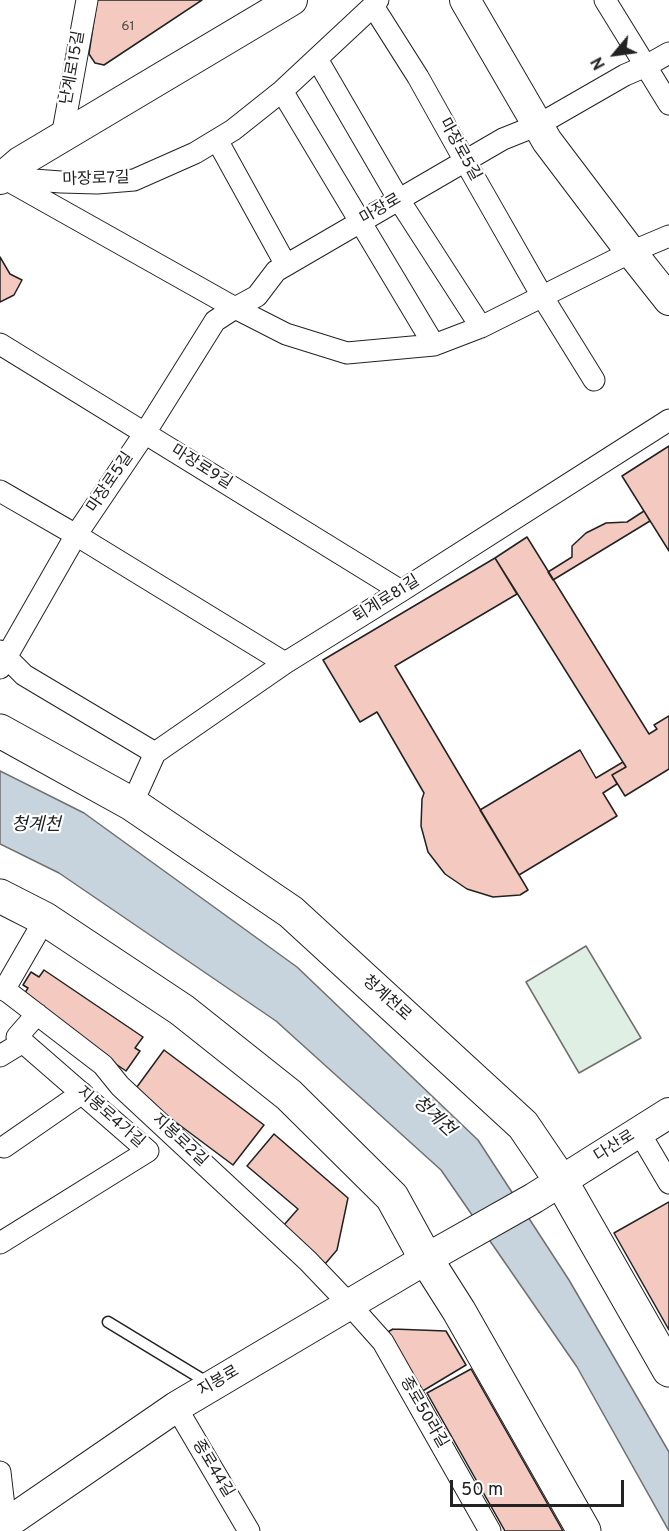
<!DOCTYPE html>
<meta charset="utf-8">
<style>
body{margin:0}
#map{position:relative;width:669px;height:1531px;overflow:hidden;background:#fff;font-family:Overpass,sans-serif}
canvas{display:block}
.north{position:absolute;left:585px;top:24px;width:60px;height:60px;-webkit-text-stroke:4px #fff;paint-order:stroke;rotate:241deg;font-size:16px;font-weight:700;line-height:24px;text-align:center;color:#222}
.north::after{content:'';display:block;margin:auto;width:21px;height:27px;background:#222;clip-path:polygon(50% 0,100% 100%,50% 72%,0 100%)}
.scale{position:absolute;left:450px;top:1480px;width:174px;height:27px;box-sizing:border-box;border:3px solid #222;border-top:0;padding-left:8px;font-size:18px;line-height:21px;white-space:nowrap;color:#222;-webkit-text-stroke:4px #fff;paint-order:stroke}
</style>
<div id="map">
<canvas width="669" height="1531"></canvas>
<div class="north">N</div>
<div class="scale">50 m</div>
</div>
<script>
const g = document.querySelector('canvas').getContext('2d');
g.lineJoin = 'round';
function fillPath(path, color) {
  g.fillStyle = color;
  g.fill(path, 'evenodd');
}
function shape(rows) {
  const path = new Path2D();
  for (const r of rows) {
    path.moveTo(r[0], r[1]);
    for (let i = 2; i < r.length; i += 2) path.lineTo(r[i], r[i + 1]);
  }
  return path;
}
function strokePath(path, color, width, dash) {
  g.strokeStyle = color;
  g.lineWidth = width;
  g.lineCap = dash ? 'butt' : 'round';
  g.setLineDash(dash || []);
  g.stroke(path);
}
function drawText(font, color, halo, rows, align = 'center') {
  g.font = font + ' Overpass,"Noto Sans KR",sans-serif';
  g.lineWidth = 4.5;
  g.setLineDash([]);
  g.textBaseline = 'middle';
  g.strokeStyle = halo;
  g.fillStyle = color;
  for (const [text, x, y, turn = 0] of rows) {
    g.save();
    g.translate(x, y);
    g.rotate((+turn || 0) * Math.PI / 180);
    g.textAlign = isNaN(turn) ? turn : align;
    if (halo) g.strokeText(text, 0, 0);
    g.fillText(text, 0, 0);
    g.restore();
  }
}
const green = shape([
 [586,946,641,1038,579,1073,526,982,586,946]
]);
fillPath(green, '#e0efe3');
strokePath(green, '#6f6f6f', 1.5);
const water = shape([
 [0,771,84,813,297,967,478,1140,569,1280,669,1452,669,1531,577,1367,441,1170,276,1021,59,873,0,844,0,771]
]);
fillPath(water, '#c7d3dd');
strokePath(water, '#6f6f6f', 1.5);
const building = shape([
 [97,0,202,0,104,65,95,63,89,54,97,0],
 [0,257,10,274,22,280,14,295,0,302,0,257],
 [669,446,669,551,622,476,669,446],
 [644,511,650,521,553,580,548,572,572,557,572,546,586,533,606,523,627,522,644,511],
 [527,537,649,734,657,729,654,725,669,716,669,769,625,796,612,775,626,767,495,558,527,537],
 [495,558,517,594,395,666,528,890,520,895,493,897,467,889,445,874,428,852,421,826,422,799,424,793,377,712,360,722,323,660,495,558],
 [580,750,596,778,623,762,626,767,612,775,617,784,603,793,617,816,519,875,480,810,580,750],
 [44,970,143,1037,135,1048,140,1051,126,1071,21,999,28,988,23,985,31,972,39,977,44,970],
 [164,1050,264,1125,233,1165,134,1091,164,1050],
 [274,1134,348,1198,337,1250,325,1264,283,1226,298,1209,247,1166,274,1134],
 [669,1202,669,1330,614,1233,669,1202],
 [393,1329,446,1331,466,1365,421,1392,386,1333,393,1329],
 [471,1369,563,1531,505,1531,427,1393,471,1369]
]);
fillPath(building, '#f3c9c0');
strokePath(building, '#222', 1.5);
const lane = shape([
 [108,1322,210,1384]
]);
const street = shape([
 [605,0,669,104],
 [373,6,418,77,465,161,542,296,594,380],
 [317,59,399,200,481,327],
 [282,91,434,345],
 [62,137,87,0],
 [217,140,286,265],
 [2,177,235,308,286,334,347,353,434,345,481,327,631,252,669,236],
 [6,178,61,182,97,183,134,180,195,153,233,130,282,91,373,6,378,0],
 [0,344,401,591],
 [0,491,76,535,285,663],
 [0,651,24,675,155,753],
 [0,668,76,535,145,433,215,321,235,308,257,296,276,271,503,139,538,125,625,75,646,66,669,53],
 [132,804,155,753,285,663,401,591,669,420],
 [0,988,8,992,103,1065,120,1086,308,1261,350,1305,383,1342,490,1531],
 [4,990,45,919],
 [0,1056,23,1042],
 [639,1132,669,1183],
 [4,1147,82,1093],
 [0,1243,148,1151,17,1037,37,1014],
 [176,1407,249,1531],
 [0,1472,6,1524,8,1531]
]);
const secondary = shape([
 [465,0,547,141,631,252,669,300],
 [0,179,20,162,292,0],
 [0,1528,176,1407,426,1259,534,1198,669,1113]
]);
const primary = shape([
 [0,731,132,804,291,912,523,1125,561,1181,669,1370],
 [0,896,45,919,182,1010,289,1095,392,1197,426,1259,459,1311,584,1531]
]);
strokePath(lane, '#222', 13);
strokePath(street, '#222', 23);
strokePath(secondary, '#222', 32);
strokePath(primary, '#222', 35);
strokePath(lane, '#fff', 10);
strokePath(street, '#fff', 21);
strokePath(secondary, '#fff', 30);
strokePath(primary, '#fff', 33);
drawText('14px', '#564c4a', null, [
 ["61",128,27]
]);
drawText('16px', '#222', '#fff', [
 ["난계로15길",74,68,-80],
 ["마장로5길",459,150,61],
 ["마장로7길",96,180,-2],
 ["마장로",381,210,-30],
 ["마장로9길",201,468,32],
 ["마장로5길",111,483,-56],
 ["퇴계로81길",387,600,-32],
 ["청계천로",386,999,42],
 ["지봉로4가길",110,1118,41],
 ["지봉로2길",179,1141,43],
 ["다산로",615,1147,-32],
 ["지봉로",219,1382,-30],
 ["종로50라길",423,1413,60],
 ["종로44길",212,1469,59]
]);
drawText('italic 18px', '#222', '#fff', [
 ["청계천",36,826],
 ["청계천",433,1117,43]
]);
</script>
